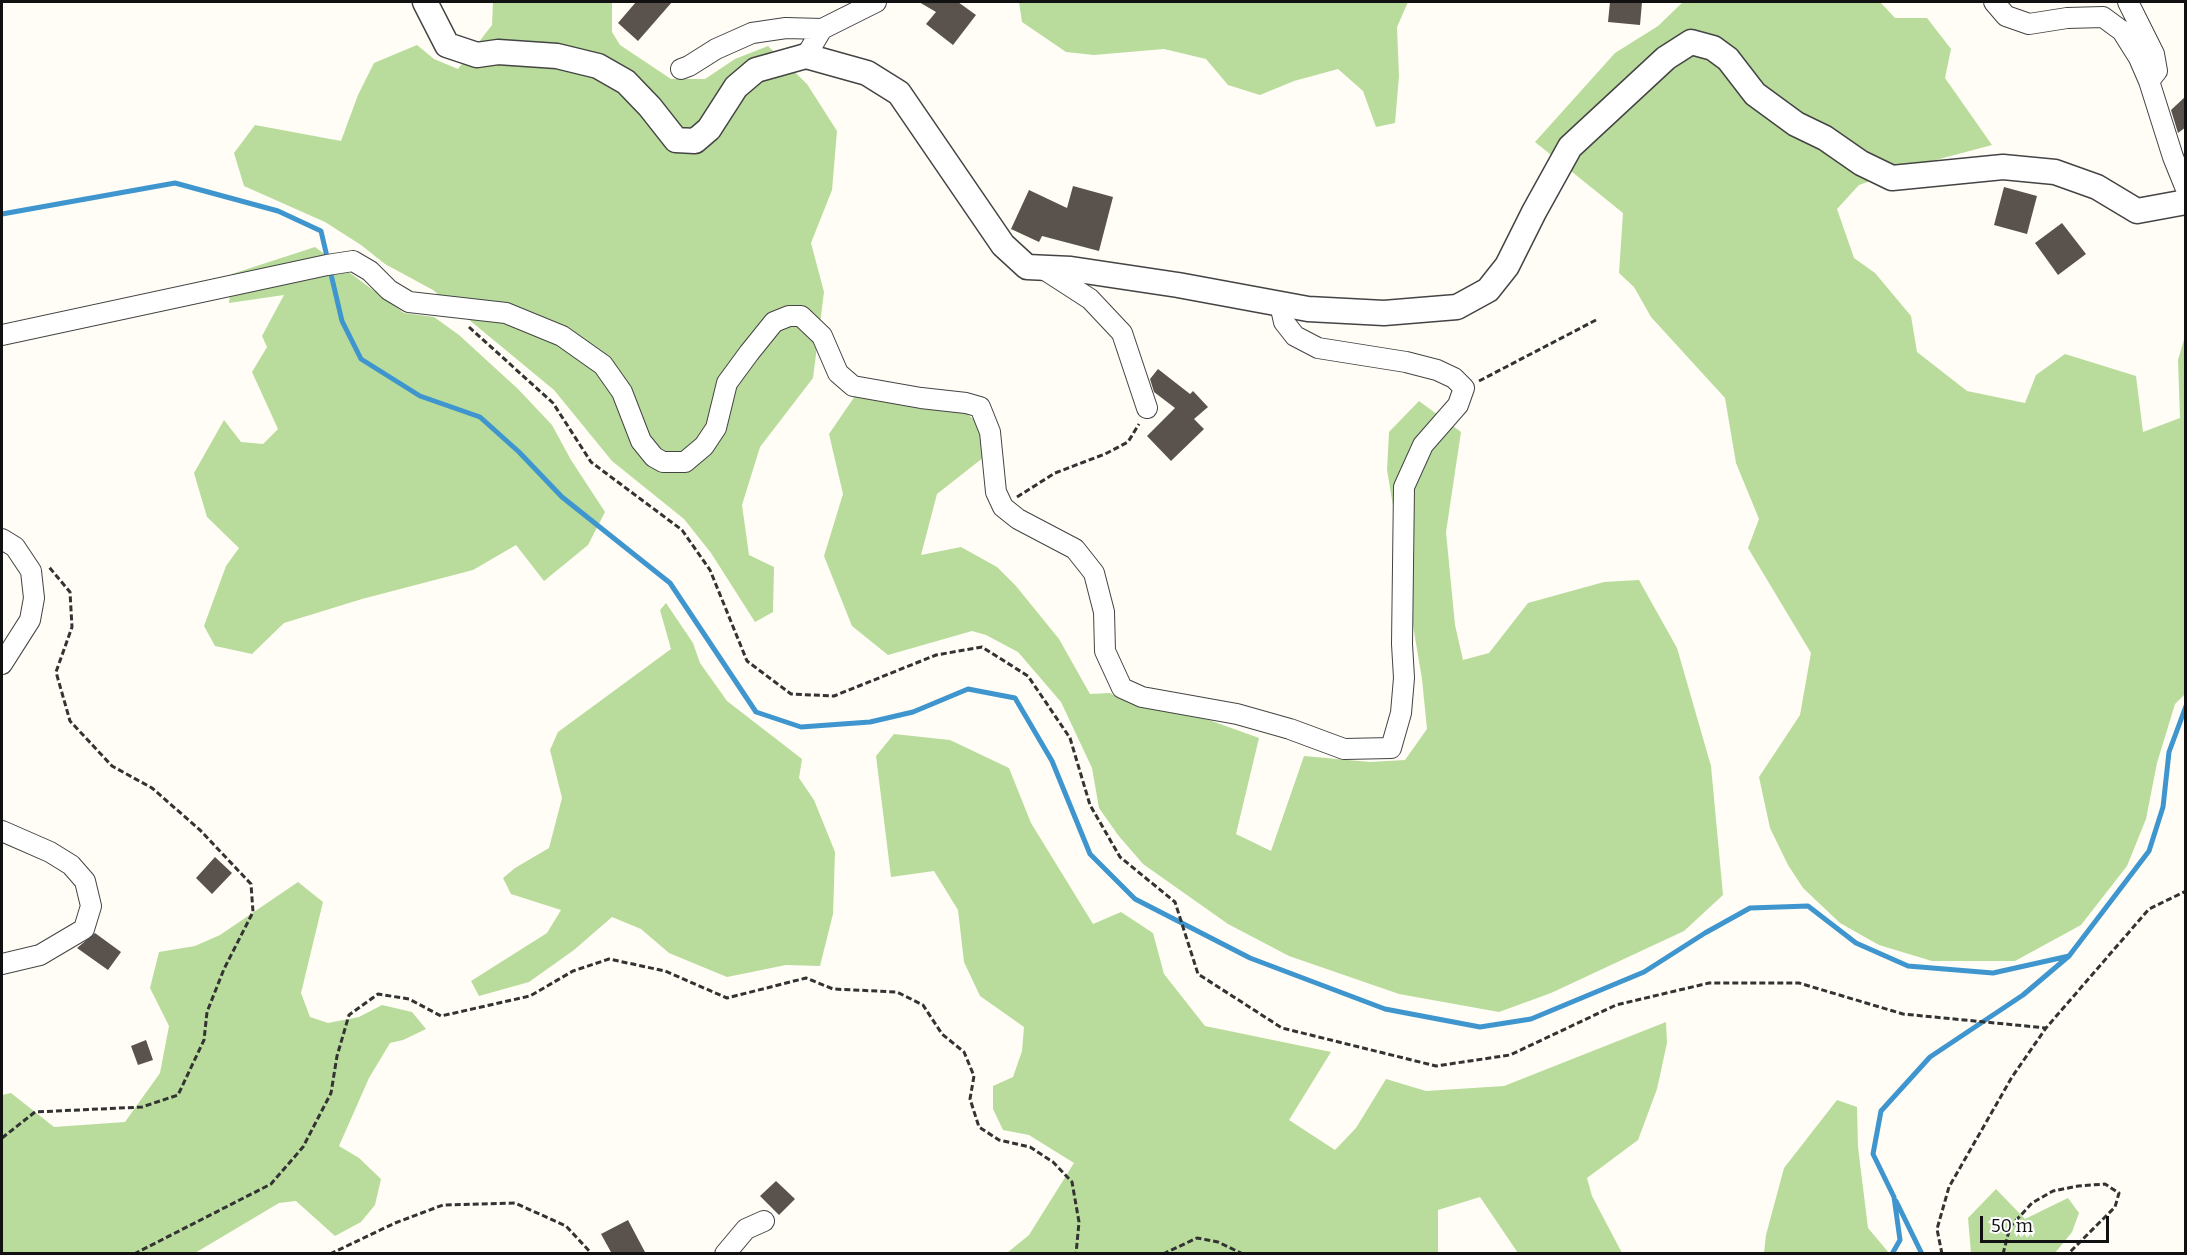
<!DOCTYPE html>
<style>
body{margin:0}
#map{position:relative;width:2187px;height:1255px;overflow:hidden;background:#fffdf5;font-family:Bitter,serif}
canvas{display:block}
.frame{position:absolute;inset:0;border:3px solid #111;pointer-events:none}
.scale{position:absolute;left:1980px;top:1216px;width:129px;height:27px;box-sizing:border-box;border:3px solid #111;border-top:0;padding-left:8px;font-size:18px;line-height:21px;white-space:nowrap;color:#111;-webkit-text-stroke:4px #fff;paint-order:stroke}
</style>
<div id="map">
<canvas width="2187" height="1255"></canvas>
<div class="frame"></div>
<div class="scale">50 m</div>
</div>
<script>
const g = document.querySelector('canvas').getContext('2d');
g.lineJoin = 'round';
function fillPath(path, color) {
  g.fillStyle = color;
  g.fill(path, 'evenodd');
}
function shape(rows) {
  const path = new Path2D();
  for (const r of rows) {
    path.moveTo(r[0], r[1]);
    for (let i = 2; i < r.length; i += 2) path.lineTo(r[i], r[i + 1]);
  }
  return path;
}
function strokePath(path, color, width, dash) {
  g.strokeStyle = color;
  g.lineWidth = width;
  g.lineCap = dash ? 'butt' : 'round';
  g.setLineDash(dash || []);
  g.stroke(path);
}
fillPath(shape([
 [493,2,612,2,612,32,620,45,671,79,705,79,735,59,768,46,807,84,837,131,832,190,811,243,824,292,813,378,760,447,742,505,749,555,774,567,773,612,755,622,711,553,684,519,612,461,554,390,433,290,385,264,361,245,325,222,244,186,234,153,255,125,341,141,358,95,374,63,417,45,434,59,458,69,492,25],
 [1019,2,1408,2,1397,27,1399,76,1395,123,1376,127,1363,91,1338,69,1294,81,1260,95,1228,85,1206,59,1164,49,1094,55,1066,52,1022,22],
 [1683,2,1880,2,1895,18,1927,18,1951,49,1945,78,1992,145,1913,166,1859,185,1837,209,1854,258,1875,273,1911,316,1917,352,1967,391,2025,403,2036,375,2065,354,2136,376,2143,432,2180,418,2178,360,2185,336,2185,694,2175,704,2157,763,2146,819,2127,866,2081,925,2015,961,1932,961,1879,945,1840,923,1803,888,1788,865,1770,828,1759,777,1800,715,1811,653,1748,548,1759,519,1736,463,1725,398,1651,317,1634,287,1619,273,1623,213,1535,142,1615,53,1658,26],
 [315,247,404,313,434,317,459,335,518,389,552,425,571,460,605,512,588,545,544,581,516,545,473,570,362,599,284,623,252,654,215,646,204,626,226,566,239,548,207,517,194,473,224,420,241,442,263,444,278,429,252,372,267,347,262,336,284,295,229,303,232,274],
 [855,396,960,409,979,423,984,457,937,494,921,555,961,547,997,567,1016,586,1059,639,1090,694,1110,693,1129,703,1209,720,1259,738,1236,834,1271,851,1304,756,1370,762,1405,760,1427,729,1422,679,1387,470,1389,432,1419,401,1461,432,1446,532,1455,625,1463,660,1489,653,1528,603,1604,582,1639,580,1677,648,1711,766,1723,895,1684,931,1551,993,1499,1012,1399,994,1289,956,1228,924,1143,864,1118,835,1099,808,1092,768,1061,702,1018,652,986,635,972,631,888,655,852,626,824,556,843,494,829,434],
 [666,603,693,643,700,663,727,701,802,759,799,778,814,800,835,852,833,914,820,966,786,965,727,977,669,953,641,929,612,917,574,950,529,982,479,996,471,981,547,933,561,910,511,894,503,878,515,868,549,848,562,798,550,750,558,732,671,649,660,610],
 [894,734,950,740,1009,768,1031,823,1093,924,1121,912,1153,933,1164,974,1205,1026,1331,1052,1289,1120,1335,1150,1356,1128,1386,1079,1426,1091,1504,1086,1666,1022,1667,1043,1657,1089,1638,1140,1587,1178,1592,1196,1622,1253,1518,1253,1480,1197,1438,1210,1438,1253,1007,1253,1029,1235,1074,1163,1029,1135,1003,1130,993,1109,993,1086,1013,1077,1022,1051,1024,1027,980,996,964,962,958,910,934,871,891,877,876,756],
 [298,882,323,902,301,993,310,1017,328,1023,359,1017,382,1005,412,1012,426,1029,403,1040,390,1043,369,1078,339,1146,359,1158,381,1179,375,1205,361,1222,335,1236,296,1201,279,1203,195,1253,2,1253,2,1095,11,1093,54,1127,125,1122,160,1073,169,1026,150,988,159,952,195,946,220,935],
 [1837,1100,1857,1107,1858,1147,1868,1228,1889,1253,1764,1253,1766,1235,1784,1168],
 [1996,1189,2025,1219,2068,1198,2079,1213,2072,1232,2055,1253,1971,1253,1968,1218]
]), '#b9dc9c');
strokePath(shape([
 [2,214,175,183,278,211,321,231,328,261],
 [330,270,342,321,361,359,420,396,480,417,519,452,562,497,670,583,756,712,801,727,870,722,913,712,968,689,1015,698,1052,761,1090,854,1135,899,1250,958,1385,1009,1480,1027,1531,1019,1644,972,1705,933,1750,908,1808,906,1856,943,1908,966,1993,973,2069,956],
 [1896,1201,1922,1254],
 [1892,1254,1900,1240,1894,1197,1873,1154,1881,1111,1930,1057,2023,995,2069,956,2149,851,2163,807,2169,752,2186,706]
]), '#3f96cf', 5);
fillPath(shape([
 [636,2,672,2,638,41,618,23],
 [919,2,958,2,976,15,953,45,926,24,936,12],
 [1610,2,1642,2,1640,25,1608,22],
 [2186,96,2186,127,2178,133,2171,110],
 [1073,186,1113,197,1099,251,1042,236,1039,242,1011,229,1029,190,1067,208],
 [2004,187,2037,196,2027,234,1994,225],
 [2062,223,2086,254,2058,275,2035,243],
 [1158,369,1190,394,1193,391,1208,407,1194,419,1204,429,1171,461,1147,436,1175,408,1154,392,1150,379],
 [215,857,232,873,212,894,196,878],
 [95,933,121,952,108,970,77,948],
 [146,1040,153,1060,138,1065,131,1046],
 [776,1181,795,1199,779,1215,760,1196],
 [628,1220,646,1254,612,1254,601,1234]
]), '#5a524d');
const minor = shape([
 [1994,2,2006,16,2029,24,2067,18,2103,17,2122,31,2139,58,2149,81,2173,157,2186,189],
 [2128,2,2154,54,2157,71,2149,81],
 [806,56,822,29,876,2],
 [681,69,689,66,716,49,752,33,786,28,822,29],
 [1039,266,1090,299,1122,333,1147,408],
 [2,335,327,265,353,261,370,271,389,290,409,302,506,313,562,336,603,365,622,392,641,441,654,457,663,462,685,462,704,446,716,428,727,383,749,353,774,322,789,316,801,316,822,336,838,373,853,386,921,398,966,403,980,407,990,432,996,492,1003,507,1018,519,1075,549,1094,573,1104,612,1105,651,1122,688,1142,697,1237,714,1290,729,1344,749,1391,748,1401,713,1404,678,1402,644,1404,487,1423,445,1458,405,1464,388,1454,378,1437,370,1406,362,1318,348,1295,336,1284,322,1280,304],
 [2,539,15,547,31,571,34,598,30,620,2,664],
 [2,831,50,852,71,865,85,881,91,906,84,929,40,955,2,964],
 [725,1254,746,1229,764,1221]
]);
const tertiary = shape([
 [425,2,447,45,477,55,498,52,557,56,598,66,626,82,650,107,676,140,695,141,709,129,736,87,756,70,806,56,867,73,899,93,1003,245,1027,267,1071,269,1178,285,1308,309,1384,313,1457,307,1488,290,1507,266,1534,212,1570,147,1666,58,1691,42,1713,48,1728,59,1755,94,1796,124,1825,138,1861,163,1892,178,2003,167,2055,172,2097,187,2137,211,2186,202]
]);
strokePath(minor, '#444', 22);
strokePath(tertiary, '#444', 27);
strokePath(shape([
 [469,327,553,403,591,462,682,530,710,570,747,661,791,694,834,696,936,655,982,647,1028,676,1070,738,1090,805,1120,857,1175,902,1198,974,1282,1028,1436,1066,1510,1055,1616,1005,1709,983,1799,983,1903,1014,2046,1028],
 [1479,381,1596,320],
 [1017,497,1055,473,1105,454,1128,442,1139,424],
 [2,1138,35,1112,142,1107,178,1095,204,1040,207,1012,224,969,253,912,251,884,200,830,152,788,112,766,70,721,56,672,72,627,70,592,49,567],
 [134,1254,271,1184,303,1147,331,1093,337,1056,349,1015,378,994,409,999,441,1016,530,996,573,971,609,959,665,971,727,998,806,978,833,989,897,992,923,1005,942,1034,964,1052,974,1076,970,1099,979,1127,999,1140,1030,1147,1053,1162,1072,1182,1079,1222,1076,1254],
 [330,1254,395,1223,443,1205,515,1203,566,1226,592,1254],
 [1163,1254,1197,1238,1218,1242,1243,1254],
 [1942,1254,1937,1229,1949,1187,2012,1077,2046,1028,2149,909,2186,891],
 [2003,1254,2010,1227,2032,1203,2053,1191,2078,1186,2105,1184,2119,1193,2115,1207,2068,1254]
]), '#333', 3, [6, 3]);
strokePath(minor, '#fff', 20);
strokePath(tertiary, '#fff', 24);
</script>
